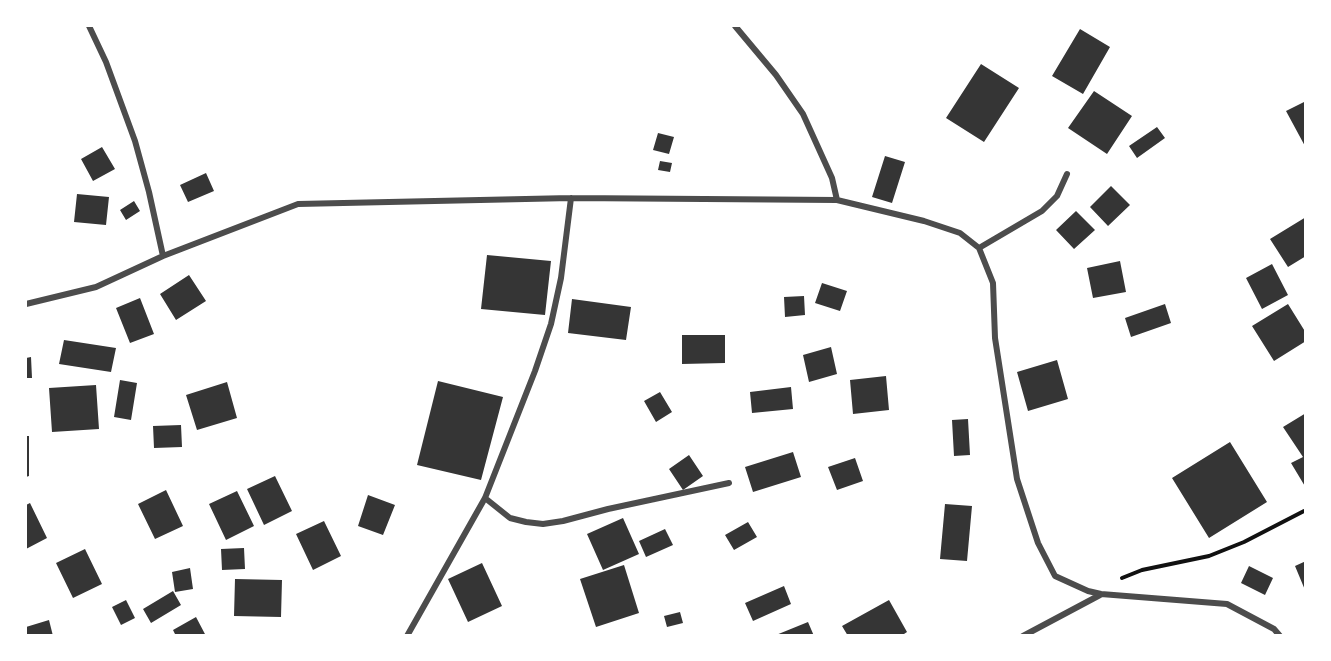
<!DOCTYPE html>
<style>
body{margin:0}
#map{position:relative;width:1331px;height:661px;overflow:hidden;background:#fff;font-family:Inter,sans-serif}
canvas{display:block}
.frame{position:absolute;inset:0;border:27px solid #fff;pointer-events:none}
</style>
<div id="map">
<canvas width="1331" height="661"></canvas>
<div class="frame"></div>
</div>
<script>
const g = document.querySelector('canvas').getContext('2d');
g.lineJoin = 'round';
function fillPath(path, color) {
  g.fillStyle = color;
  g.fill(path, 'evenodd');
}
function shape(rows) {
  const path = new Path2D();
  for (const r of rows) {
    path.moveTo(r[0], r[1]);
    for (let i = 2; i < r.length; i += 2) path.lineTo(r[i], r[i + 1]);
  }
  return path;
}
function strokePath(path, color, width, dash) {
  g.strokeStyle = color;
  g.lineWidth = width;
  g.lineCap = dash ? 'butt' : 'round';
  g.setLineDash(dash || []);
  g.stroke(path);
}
fillPath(shape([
 [1080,29,1110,47,1083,94,1052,76],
 [981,64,1019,88,984,142,946,118],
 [1094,91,1132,116,1107,154,1068,128],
 [1306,101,1306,148,1286,111],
 [1157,127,1165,138,1137,158,1129,146],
 [658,133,674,137,669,154,653,150],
 [102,147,115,169,93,181,81,159],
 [885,156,905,162,892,203,872,197],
 [660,161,672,163,670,172,658,170],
 [206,173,214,191,188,202,180,185],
 [1111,186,1130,205,1108,226,1090,207],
 [77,194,109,197,106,225,74,222],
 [134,201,140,211,126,220,120,210],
 [1076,211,1095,230,1074,249,1056,230],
 [1306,217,1306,256,1288,267,1270,239],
 [487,255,551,261,545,315,481,309],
 [1120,261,1126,292,1093,298,1087,268],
 [1272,264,1288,295,1262,309,1246,278],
 [189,275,206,301,176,320,160,294],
 [822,283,847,291,840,311,815,303],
 [804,296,805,315,785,317,784,297],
 [140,298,154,334,130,343,116,308],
 [572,299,631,307,626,340,568,333],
 [1165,304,1171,323,1131,337,1125,318],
 [1288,304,1306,333,1306,341,1274,361,1252,326],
 [682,335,725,335,725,363,682,364],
 [64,340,116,348,111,372,59,364],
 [831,347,837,374,809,382,803,355],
 [31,357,32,378,26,378,26,358],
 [1057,360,1068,399,1028,411,1017,372],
 [886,376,889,410,853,414,850,380],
 [120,380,137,383,131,420,114,417],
 [438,381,503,397,481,480,417,465],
 [227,382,237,418,197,430,186,395],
 [96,385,99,429,52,432,49,388],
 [791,387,793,409,752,413,750,392],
 [660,392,672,412,656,422,644,401],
 [1306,413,1306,488,1291,463,1303,457,1283,427],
 [968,419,970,455,954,456,952,420],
 [181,425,182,447,154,448,153,426],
 [26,436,29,436,29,476,26,477],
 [1230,442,1267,502,1209,538,1172,478],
 [793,452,801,477,753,492,745,467],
 [689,455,703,476,683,490,669,469],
 [855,458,863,481,837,490,828,467],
 [275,476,292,511,264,525,247,489],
 [166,490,183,526,155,539,138,504],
 [237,491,254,526,226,540,209,504],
 [368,495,395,505,383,535,358,526],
 [30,503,47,538,26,549,26,505],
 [945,504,972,506,967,561,940,559],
 [623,518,639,554,603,570,587,534],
 [324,521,341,556,313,570,296,534],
 [748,522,757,537,734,550,725,535],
 [665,529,673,545,646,557,639,541],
 [244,548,245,569,222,570,221,549],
 [85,549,102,584,73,598,56,563],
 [1306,561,1306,590,1305,590,1295,566],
 [482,563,502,606,468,622,448,579],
 [624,565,639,613,596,627,580,579],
 [1249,566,1273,578,1265,595,1241,583],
 [190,568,193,589,175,592,172,572],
 [235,579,282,580,281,617,234,616],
 [784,586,791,604,753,621,745,603],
 [173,591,181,605,151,623,143,609],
 [126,600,135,618,121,625,112,607],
 [889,600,907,632,901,636,848,636,842,626],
 [680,612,683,623,667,627,664,616],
 [196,617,206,636,176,636,173,630],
 [49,620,53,636,26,636,26,627],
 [808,622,814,636,776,636,776,635]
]), '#353535');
strokePath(shape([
 [1122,578,1142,570,1209,556,1244,542,1304,511]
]), '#111', 4);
strokePath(shape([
 [89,26,106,62,135,141,149,192,163,256],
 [735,26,776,75,803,114,832,178,837,200],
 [979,248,1042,211,1057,196,1067,174],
 [26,304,96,287,163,256,298,204,571,198,837,200,924,221,960,233,979,248,993,283,995,338,1017,479,1038,543,1055,576,1088,591,1101,594,1227,604,1274,629,1280,636],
 [485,498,510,518,526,522,543,524,563,521,608,509,729,483],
 [407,636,485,498,535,371,551,324,561,278,571,198],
 [1023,636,1100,595]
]), '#4c4c4c', 6);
</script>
